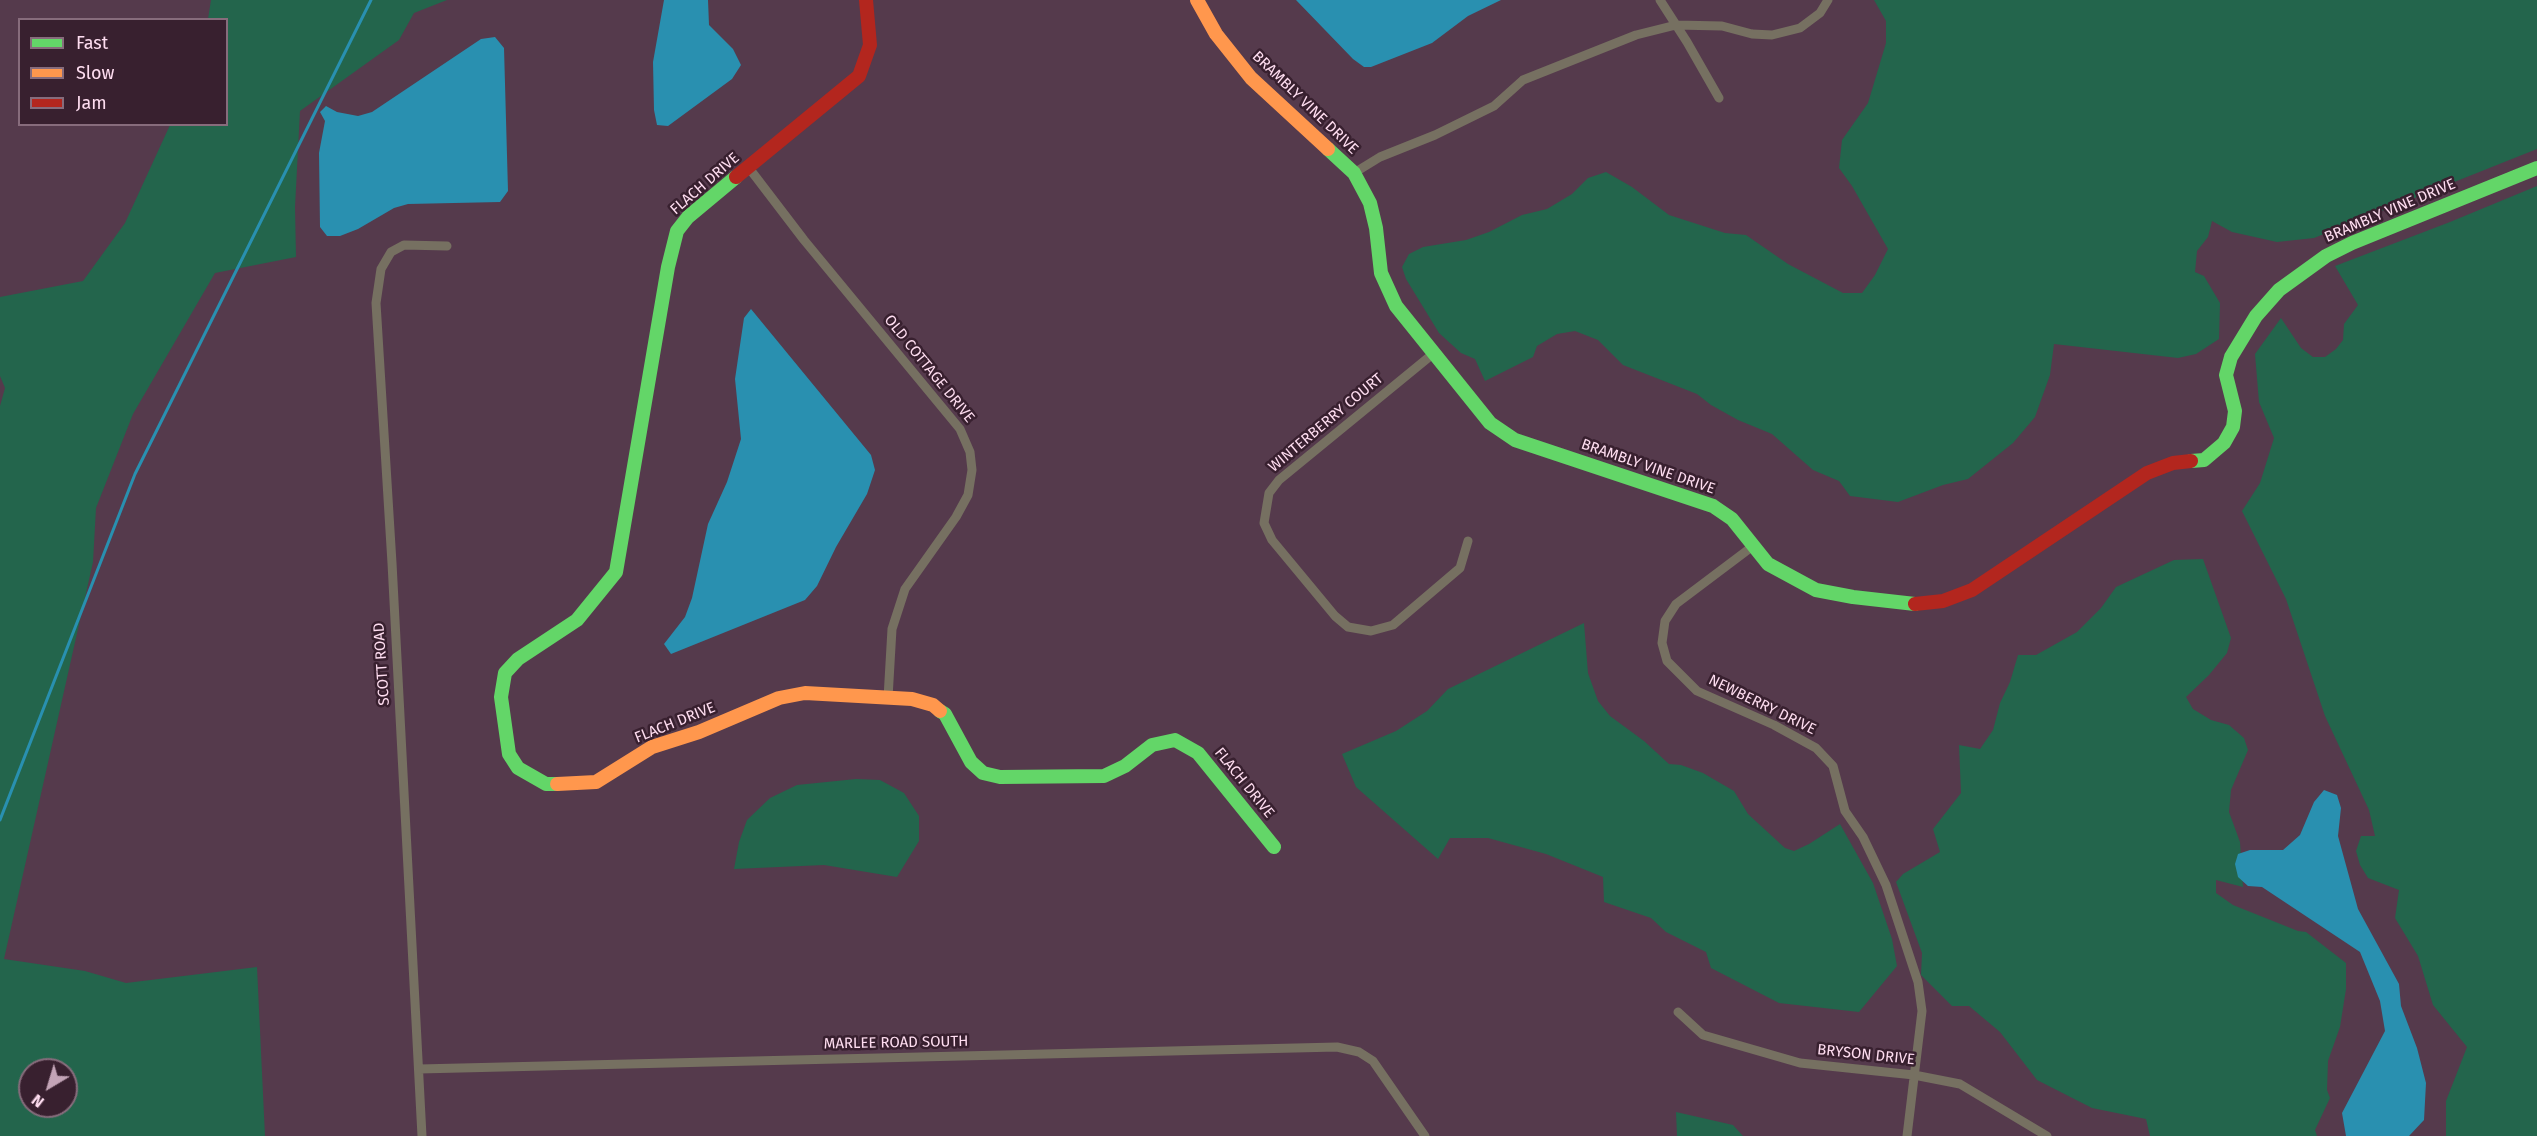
<!DOCTYPE html>
<style>
body{margin:0}
#map{position:relative;width:2537px;height:1136px;overflow:hidden;background:#553a4c;font-family:"Fira Sans",sans-serif}
canvas{display:block}
.legend{position:absolute;left:18px;top:18px;width:210px;height:108px;box-sizing:border-box;background:#38202f;border:2px solid #876c7c;margin:0;padding:8px 10px;list-style:none;font-size:18px;color:#feddf0}
.legend li{display:flex;align-items:center;gap:12px;height:30px}
.legend b{width:30px;border:2px solid #876c7c}
.north{position:absolute;left:18px;top:1058px;width:60px;height:60px;box-sizing:border-box;background:#38202f;border:2px solid #876c7c;border-radius:50%;rotate:218deg;font-size:16px;font-weight:700;line-height:24px;text-align:center;color:#feddf0}
.north::after{content:'';display:block;margin:auto;width:21px;height:27px;background:#c3a4b7;clip-path:polygon(50% 0,100% 100%,50% 72%,0 100%)}
</style>
<div id="map">
<canvas width="2537" height="1136"></canvas>
<ul class="legend">
<li><b style="height:8px;background:#63d668"></b>Fast</li>
<li><b style="height:8px;background:#ff974d"></b>Slow</li>
<li><b style="height:8px;background:#b3261e"></b>Jam</li>
</ul>
<div class="north">N</div>
</div>
<script>
const g = document.querySelector('canvas').getContext('2d');
g.lineJoin = 'round';
function fillPath(path, color) {
  g.fillStyle = color;
  g.fill(path, 'evenodd');
}
function shape(rows) {
  const path = new Path2D();
  for (const r of rows) {
    path.moveTo(r[0], r[1]);
    for (let i = 2; i < r.length; i += 2) path.lineTo(r[i], r[i + 1]);
  }
  return path;
}
function strokePath(path, color, width, dash) {
  g.strokeStyle = color;
  g.lineWidth = width;
  g.lineCap = dash ? 'butt' : 'round';
  g.setLineDash(dash || []);
  g.stroke(path);
}
function drawText(font, color, halo, rows, align = 'center') {
  g.font = font + ' "Fira Sans",sans-serif';
  g.lineWidth = 5;
  g.setLineDash([]);
  g.textBaseline = 'middle';
  g.strokeStyle = halo;
  g.fillStyle = color;
  for (const [text, x, y, turn = 0] of rows) {
    g.save();
    g.translate(x, y);
    g.rotate((+turn || 0) * Math.PI / 180);
    g.textAlign = isNaN(turn) ? turn : align;
    if (halo) g.strokeText(text, 0, 0);
    g.fillText(text, 0, 0);
    g.restore();
  }
}
fillPath(shape([
 [211,0,447,0,414,13,399,40,300,111,295,207,296,257,215,273,133,414,96,508,93,562,4,959,85,971,126,983,257,967,265,1136,0,1136,0,406,5,388,0,376,0,297,83,281,125,223,170,125,226,124,226,20,208,19],
 [30,1070,66,1070,66,1106,30,1106],
 [1874,0,2537,0,2537,149,2314,238,2277,242,2232,232,2212,221,2208,237,2197,251,2195,272,2204,276,2220,303,2219,339,2196,354,2178,358,2054,344,2050,375,2035,417,2013,443,1968,479,1943,485,1898,502,1850,496,1839,481,1813,470,1772,434,1738,420,1711,405,1697,394,1623,365,1598,340,1575,331,1557,334,1537,346,1533,357,1485,381,1475,359,1461,353,1439,333,1406,279,1402,267,1409,254,1423,247,1466,240,1489,232,1522,215,1547,209,1572,194,1588,178,1606,172,1632,187,1669,215,1725,233,1746,235,1788,264,1843,293,1862,293,1875,275,1888,249,1852,186,1839,168,1842,140,1868,103,1886,43,1886,21],
 [2537,186,2537,1136,2446,1136,2446,1101,2467,1047,2433,1005,2418,956,2395,918,2399,890,2368,878,2360,865,2356,851,2361,836,2375,836,2369,810,2325,716,2286,599,2242,511,2260,483,2274,438,2259,402,2255,354,2281,318,2301,348,2313,357,2325,357,2336,349,2343,340,2344,324,2358,305,2335,266,2450,222],
 [2203,559,2231,638,2227,653,2209,675,2186,697,2193,709,2211,720,2229,725,2244,738,2248,750,2231,790,2229,812,2240,842,2243,887,2216,880,2216,893,2233,905,2298,931,2306,932,2346,963,2346,989,2340,1027,2328,1061,2327,1090,2330,1098,2315,1130,2317,1136,2150,1136,2146,1119,2092,1108,2037,1080,2000,1032,1969,1006,1952,1006,1921,975,1922,953,1896,882,1903,874,1940,852,1933,829,1961,793,1959,745,1980,749,1993,730,2000,703,2010,682,2018,655,2036,655,2077,632,2101,608,2116,587,2174,560],
 [1584,623,1588,673,1598,701,1610,716,1644,741,1669,764,1681,765,1703,773,1734,791,1748,814,1785,848,1794,851,1809,844,1840,824,1873,883,1892,939,1897,966,1859,1012,1779,1003,1711,968,1706,952,1666,932,1651,918,1604,902,1603,877,1546,854,1488,838,1450,838,1438,859,1356,787,1342,754,1396,731,1427,711,1448,689],
 [856,779,880,780,904,793,919,816,919,841,897,877,824,865,734,869,739,842,747,820,770,798,797,785],
 [1676,1112,1733,1125,1743,1136,1677,1136]
]), '#23654c');
fillPath(shape([
 [664,0,708,0,709,25,733,49,741,65,732,79,668,126,657,125,654,110,653,62],
 [1296,0,1501,0,1468,16,1432,43,1371,67,1364,67,1353,59],
 [495,37,504,48,508,191,500,202,408,204,394,208,358,229,340,236,327,236,320,227,319,153,325,121,320,112,326,106,337,112,358,116,372,112,481,39],
 [751,309,871,455,875,470,867,494,836,547,817,586,805,600,671,654,664,644,685,617,692,598,708,524,727,482,741,439,735,379,744,318],
 [2324,790,2337,795,2341,808,2338,836,2358,909,2399,984,2401,1006,2417,1048,2426,1083,2424,1120,2409,1136,2346,1136,2342,1113,2385,1031,2380,1001,2360,952,2262,887,2248,886,2238,877,2235,864,2238,854,2250,850,2283,850,2300,835,2314,802]
]), '#2990b0');
strokePath(shape([
 [0,820,135,474,371,0]
]), '#2990b0', 3);
strokePath(shape([
 [1660,0,1687,42,1719,98],
 [749,168,804,240,960,429,970,452,972,470,968,495,956,517,905,589,892,629,888,698],
 [1354,173,1380,157,1435,135,1494,106,1523,80,1636,35,1676,25,1722,26,1752,34,1772,35,1800,28,1820,13,1828,0],
 [1434,353,1279,480,1269,493,1264,523,1272,540,1335,616,1348,627,1371,631,1393,625,1460,568,1468,541],
 [1753,546,1676,604,1665,621,1662,643,1667,661,1697,691,1774,725,1816,748,1833,766,1845,811,1863,837,1886,885,1918,982,1922,1011,1907,1136],
 [1678,1012,1703,1035,1800,1063,1914,1075,1960,1084,2047,1136],
 [419,1069,1337,1047,1359,1052,1373,1061,1425,1136],
 [422,1136,392,563,376,303,381,269,391,252,404,245,447,246]
]), '#767061', 9);
strokePath(shape([
 [1328,149,1354,173,1370,203,1376,228,1381,273,1396,306,1490,423,1515,440,1713,506,1732,519,1768,564,1816,590,1853,597,1915,604],
 [2191,461,2204,460,2224,443,2233,427,2235,411,2226,375,2231,357,2256,316,2279,290,2326,256,2352,243,2537,168],
 [940,711,945,714,971,762,983,773,1000,777,1104,776,1125,766,1152,745,1175,740,1198,753,1274,847],
 [557,784,546,784,518,768,509,754,501,697,505,673,518,659,577,620,616,572,668,267,677,231,688,217,736,177]
]), '#63d668', 14);
strokePath(shape([
 [1197,0,1216,34,1251,78,1328,149],
 [557,784,596,782,652,747,699,732,779,698,805,693,912,699,933,705,940,711]
]), '#ff974d', 14);
strokePath(shape([
 [736,177,859,76,870,45,866,0],
 [1915,604,1943,601,1972,590,2147,473,2173,463,2191,461]
]), '#b3261e', 14);
drawText('15px', '#feddf0', '#38202f', [
 ["BRAMBLY VINE DRIVE",1305,103,44],
 ["FLACH DRIVE",705,184,-41],
 ["BRAMBLY VINE DRIVE",2390,211,-23],
 ["OLD COTTAGE DRIVE",929,369,51],
 ["WINTERBERRY COURT",1326,423,-40],
 ["BRAMBLY VINE DRIVE",1648,467,19],
 ["SCOTT ROAD",382,664,-94],
 ["NEWBERRY DRIVE",1762,705,26],
 ["FLACH DRIVE",675,723,-22],
 ["FLACH DRIVE",1244,783,51],
 ["MARLEE ROAD SOUTH",896,1043,-1],
 ["BRYSON DRIVE",1866,1055,6]
]);
</script>
